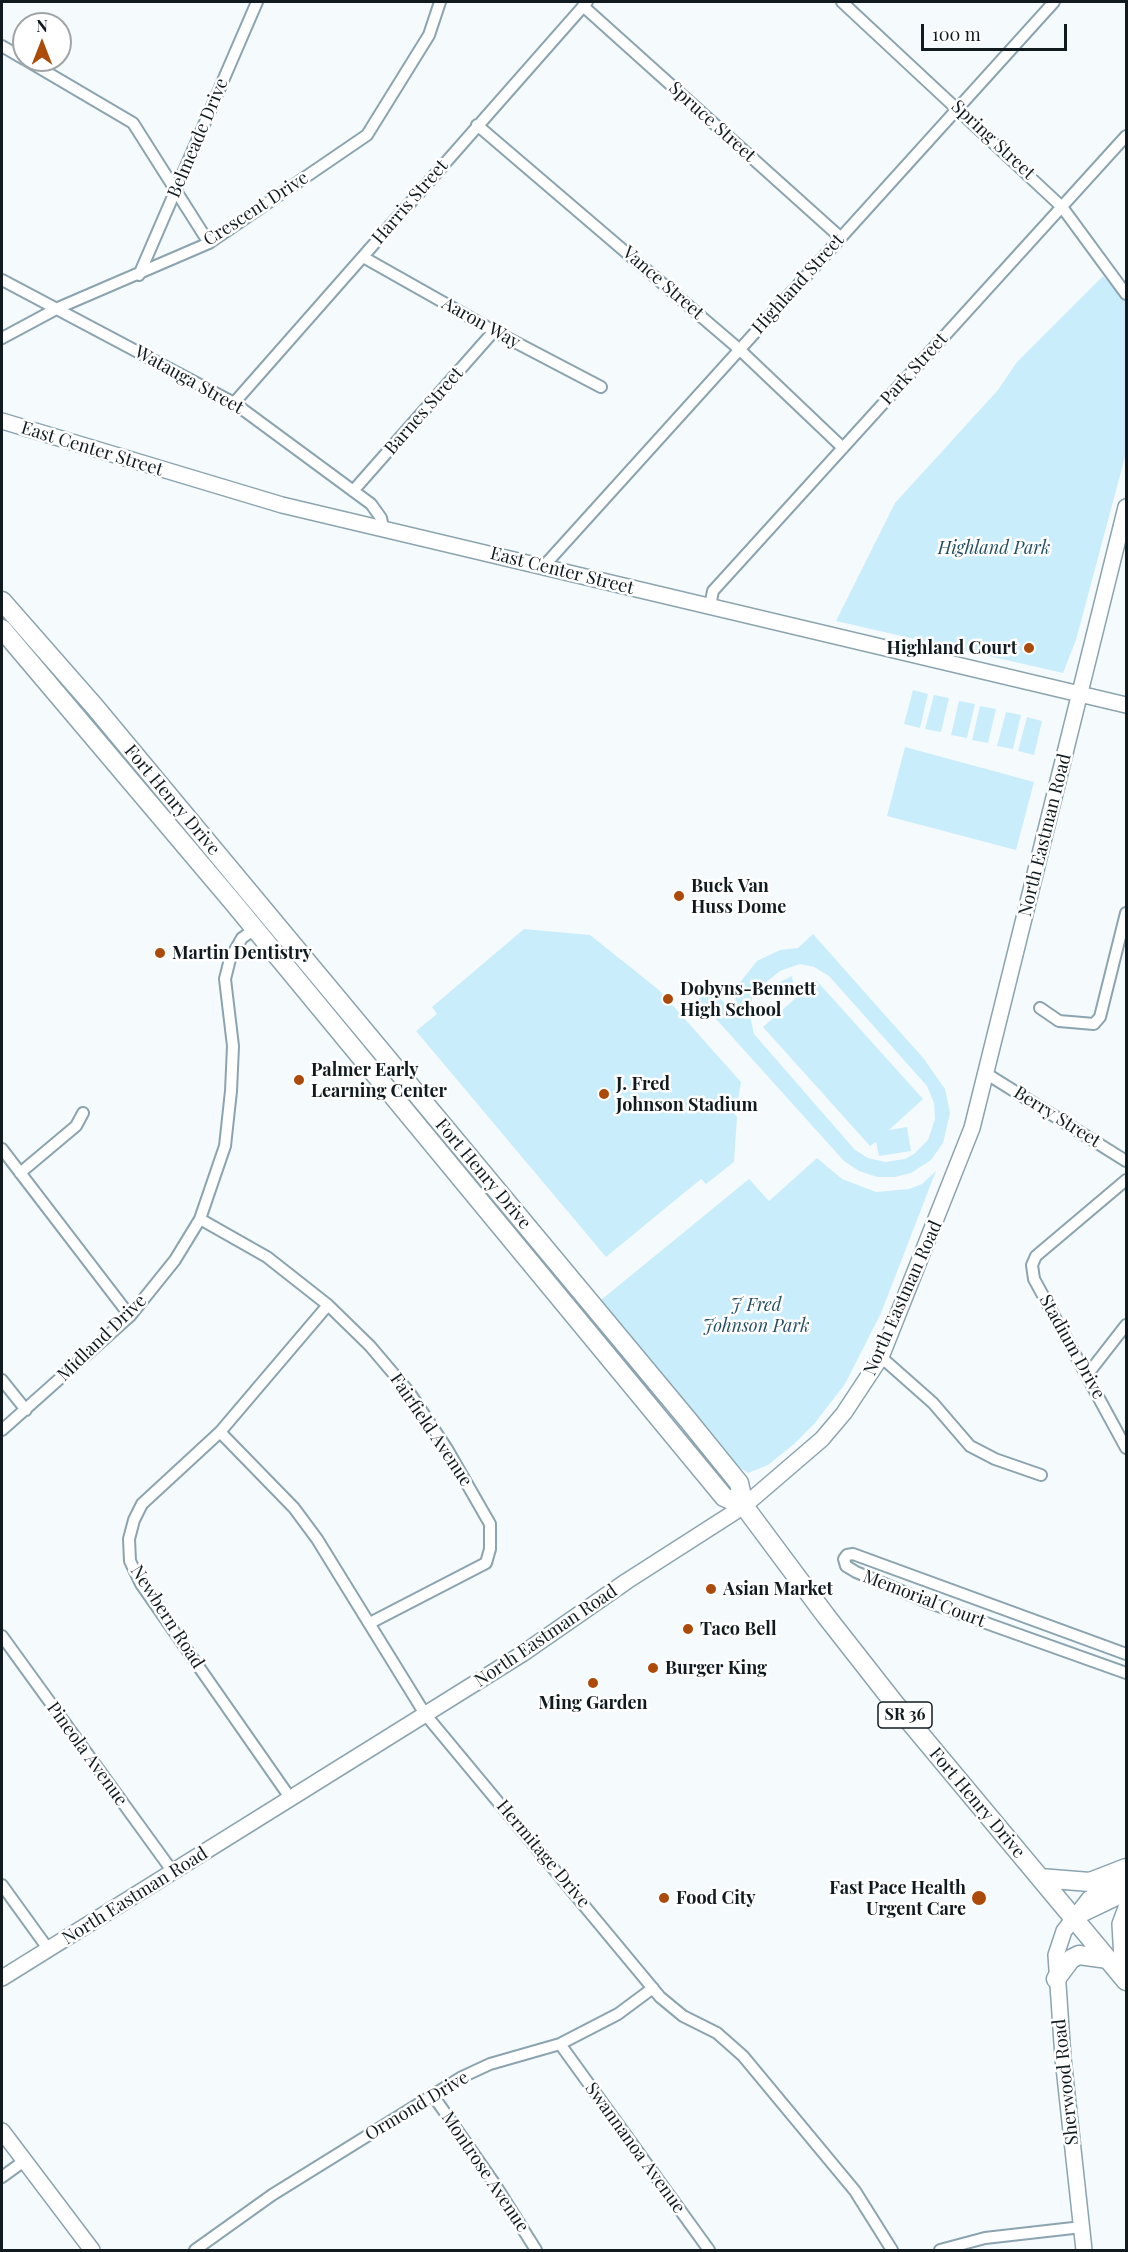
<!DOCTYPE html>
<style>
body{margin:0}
#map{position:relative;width:1128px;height:2252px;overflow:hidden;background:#f5fafd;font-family:"Playfair Display",serif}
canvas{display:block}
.frame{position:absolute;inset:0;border:3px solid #111b1f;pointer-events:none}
.north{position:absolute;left:12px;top:12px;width:60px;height:60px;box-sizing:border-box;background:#fff;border:2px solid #a0a4a5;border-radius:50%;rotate:0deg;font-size:16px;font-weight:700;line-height:24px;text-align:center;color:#111b1f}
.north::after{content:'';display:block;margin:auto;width:21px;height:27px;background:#ac4a0a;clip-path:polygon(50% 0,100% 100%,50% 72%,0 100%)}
.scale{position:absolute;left:921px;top:24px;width:146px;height:27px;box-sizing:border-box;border:3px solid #111b1f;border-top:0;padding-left:8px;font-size:18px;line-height:21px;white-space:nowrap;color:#111b1f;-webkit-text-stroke:4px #fff;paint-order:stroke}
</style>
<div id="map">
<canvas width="1128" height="2252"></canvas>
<div class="frame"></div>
<div class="north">N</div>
<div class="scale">100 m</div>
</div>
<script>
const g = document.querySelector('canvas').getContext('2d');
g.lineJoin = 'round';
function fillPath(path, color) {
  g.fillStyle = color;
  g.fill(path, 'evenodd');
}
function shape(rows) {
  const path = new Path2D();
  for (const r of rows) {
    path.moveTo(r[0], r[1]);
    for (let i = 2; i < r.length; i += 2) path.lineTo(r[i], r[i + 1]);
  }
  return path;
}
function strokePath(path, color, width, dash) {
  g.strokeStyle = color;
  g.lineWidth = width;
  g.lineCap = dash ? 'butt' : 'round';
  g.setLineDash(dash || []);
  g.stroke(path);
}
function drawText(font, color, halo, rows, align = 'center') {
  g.font = font + ' "Playfair Display",serif';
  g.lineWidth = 5;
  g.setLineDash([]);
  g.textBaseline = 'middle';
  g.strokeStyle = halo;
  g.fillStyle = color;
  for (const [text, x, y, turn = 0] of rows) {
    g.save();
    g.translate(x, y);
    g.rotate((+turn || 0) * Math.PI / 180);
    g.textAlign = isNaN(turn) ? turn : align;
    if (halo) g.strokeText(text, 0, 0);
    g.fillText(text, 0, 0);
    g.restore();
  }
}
fillPath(shape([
 [1103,276,1126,301,1126,453,1076,640,1063,673,836,621,895,503,998,390,1017,362],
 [913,690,928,694,920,728,904,724],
 [934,695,949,698,941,732,925,729],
 [959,701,975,704,967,738,951,735],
 [980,706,996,709,988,743,972,740],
 [1006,712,1021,715,1013,749,997,746],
 [1027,717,1042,721,1034,755,1018,751],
 [905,747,1034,782,1016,850,887,816],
 [524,929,590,935,659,990,741,1082,737,1106,732,1111,737,1117,734,1162,706,1184,701,1179,606,1257,416,1031,437,1014,432,1007],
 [813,934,924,1059,945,1089,950,1113,943,1143,931,1160,911,1173,895,1177,877,1177,859,1171,844,1161,698,999,711,988,733,1013,738,985,757,961,780,950,798,948],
 [800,964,814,967,829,976,927,1086,934,1103,935,1119,928,1140,914,1154,905,1159,885,1162,868,1158,855,1150,754,1034,749,1011,754,992,780,971],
 [792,976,795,994,763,995,762,991],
 [816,980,923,1099,889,1130,907,1127,911,1151,879,1156,876,1142,870,1146,763,1027],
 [817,1158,842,1179,876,1192,909,1189,922,1184,936,1171,881,1313,845,1384,814,1424,794,1444,768,1465,748,1473,736,1465,601,1300,749,1179,769,1201]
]), '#caedfc');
const street = shape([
 [842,2,1062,207,1126,294],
 [583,6,840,237],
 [2,46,24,59],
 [26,60,133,123,209,243],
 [477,125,739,349,843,448],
 [363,257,494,331,601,387],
 [139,275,257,2],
 [2,280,234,403,371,504,381,518,383,527],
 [2,338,58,308,209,243,367,135,429,35,440,2],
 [234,403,587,2],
 [353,491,494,331],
 [543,567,1054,2],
 [710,606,713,591,1126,136],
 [1040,1008,1059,1021,1094,1024,1100,1017,1126,913],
 [987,1074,1126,1161],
 [2,1149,130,1316],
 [20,1173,76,1126,83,1113],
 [1126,1180,1036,1256,1032,1265,1034,1279,1126,1448],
 [200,1219,267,1257,328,1305,370,1346,409,1392,447,1449,490,1524,490,1549,486,1563,370,1623],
 [881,1357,933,1403,970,1446,995,1459,1041,1475],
 [1087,1375,1126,1325],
 [2,1380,26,1410],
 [2,1430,130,1316,175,1260,200,1219,225,1146,231,1091,233,1046,225,979,230,959,242,938,255,929],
 [220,1432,294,1508,317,1539,425,1714,660,1997,683,2016,717,2033,743,2056,855,2191,892,2250],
 [2,1636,173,1872],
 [1126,1654,853,1554,847,1555,844,1559,846,1566,856,1572,930,1603,1126,1673],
 [291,1799,141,1584,130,1561,129,1539,134,1520,142,1504,220,1432,328,1305],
 [2,1885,49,1950],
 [560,2044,709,2250],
 [432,2094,494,2183,536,2250],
 [2,2177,24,2161],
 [195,2250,272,2195,462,2077,490,2064,560,2044,618,2014,653,1988],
 [940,2250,985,2238,1082,2227]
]);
const secondary = shape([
 [2,421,282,505,1126,705],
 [1076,1917,1126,1893],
 [1123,1977,1120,1924,1126,1908],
 [2,1978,522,1654,627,1581,744,1506,822,1439,844,1413,881,1357,972,1128,1126,507],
 [2,2131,92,2250],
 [1084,2250,1063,2058,1056,1955,1064,1931,1089,1899,1126,1877]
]);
const primary = shape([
 [2,601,95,707,688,1420,739,1483,744,1506,826,1616,895,1704,1126,1981],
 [2,629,232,901,724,1497,744,1506],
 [1040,1878,1090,1882,1126,1868],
 [1056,1979,1071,1959,1079,1955,1108,1959]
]);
strokePath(street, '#8ca4af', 14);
strokePath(secondary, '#8ca4af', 18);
strokePath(primary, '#8ca4af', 21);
strokePath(street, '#fff', 10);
strokePath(secondary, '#fff', 15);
strokePath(primary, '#fff', 18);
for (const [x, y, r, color] of [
 [1029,648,6,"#ac4a0a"],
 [679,896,6,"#ac4a0a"],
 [160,953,6,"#ac4a0a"],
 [668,999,6,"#ac4a0a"],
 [299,1080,6,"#ac4a0a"],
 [604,1094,6,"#ac4a0a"],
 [711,1589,6,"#ac4a0a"],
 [688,1629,6,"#ac4a0a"],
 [653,1668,6,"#ac4a0a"],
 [593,1683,6,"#ac4a0a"],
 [664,1898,6,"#ac4a0a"],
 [979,1898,8,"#ac4a0a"]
]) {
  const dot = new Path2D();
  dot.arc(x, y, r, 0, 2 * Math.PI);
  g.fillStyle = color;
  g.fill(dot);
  strokePath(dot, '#fff', 2);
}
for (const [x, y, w] of [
 [905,1715,54]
]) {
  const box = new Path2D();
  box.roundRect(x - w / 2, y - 13, w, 26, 4.5);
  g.fillStyle = '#fff';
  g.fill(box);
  strokePath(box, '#111b1f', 1.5);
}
drawText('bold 16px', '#111b1f', null, [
 ["SR 36",905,1715]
]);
drawText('18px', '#111b1f', '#fff', [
 ["Spruce Street",712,122,42],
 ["Belmeade Drive",198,138,-67],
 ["Spring Street",993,140,43],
 ["Harris Street",410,202,-49],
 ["Crescent Drive",256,209,-33],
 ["Vance Street",663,283,41],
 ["Highland Street",798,284,-48],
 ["Aaron Way",481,323,29],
 ["Park Street",914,369,-48],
 ["Watauga Street",189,380,29],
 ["Barnes Street",424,411,-49],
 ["East Center Street",92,449,17],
 ["East Center Street",562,571,14],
 ["Fort Henry Drive",172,800,50],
 ["North Eastman Road",1045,835,-76],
 ["Berry Street",1057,1117,32],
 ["Fort Henry Drive",483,1174,50],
 ["North Eastman Road",903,1298,-66],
 ["Midland Drive",102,1338,-44],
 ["Stadium Drive",1072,1347,61],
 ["Fairfield Avenue",431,1430,56],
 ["Memorial Court",924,1599,21],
 ["Newbern Road",167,1617,57],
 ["North Eastman Road",546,1636,-34],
 ["Pineola Avenue",87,1754,54],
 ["Fort Henry Drive",977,1803,50],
 ["Hermitage Drive",543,1854,50],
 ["North Eastman Road",135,1896,-32],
 ["Sherwood Road",1066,2082,-96],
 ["Ormond Drive",417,2106,-31],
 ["Swannanoa Avenue",635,2148,54],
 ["Montrose Avenue",485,2172,56]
]);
drawText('italic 18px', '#255061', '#fff', [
 ["Highland Park",994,548],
 ["J Fred",756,1305],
 ["Johnson Park",756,1326]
]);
drawText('bold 18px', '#111b1f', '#fff', [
 ["Highland Court",1017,648,"right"],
 ["Buck Van",691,886],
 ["Huss Dome",691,907],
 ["Martin Dentistry",172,953],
 ["Dobyns-Bennett",680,989],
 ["High School",680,1010],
 ["Palmer Early",311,1070],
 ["Learning Center",311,1091],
 ["J. Fred",616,1084],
 ["Johnson Stadium",616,1105],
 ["Asian Market",723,1589],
 ["Taco Bell",700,1629],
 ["Burger King",665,1668],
 ["Ming Garden",593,1703,"center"],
 ["Fast Pace Health",966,1888,"right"],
 ["Urgent Care",966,1909,"right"],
 ["Food City",676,1898]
], 'left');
</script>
